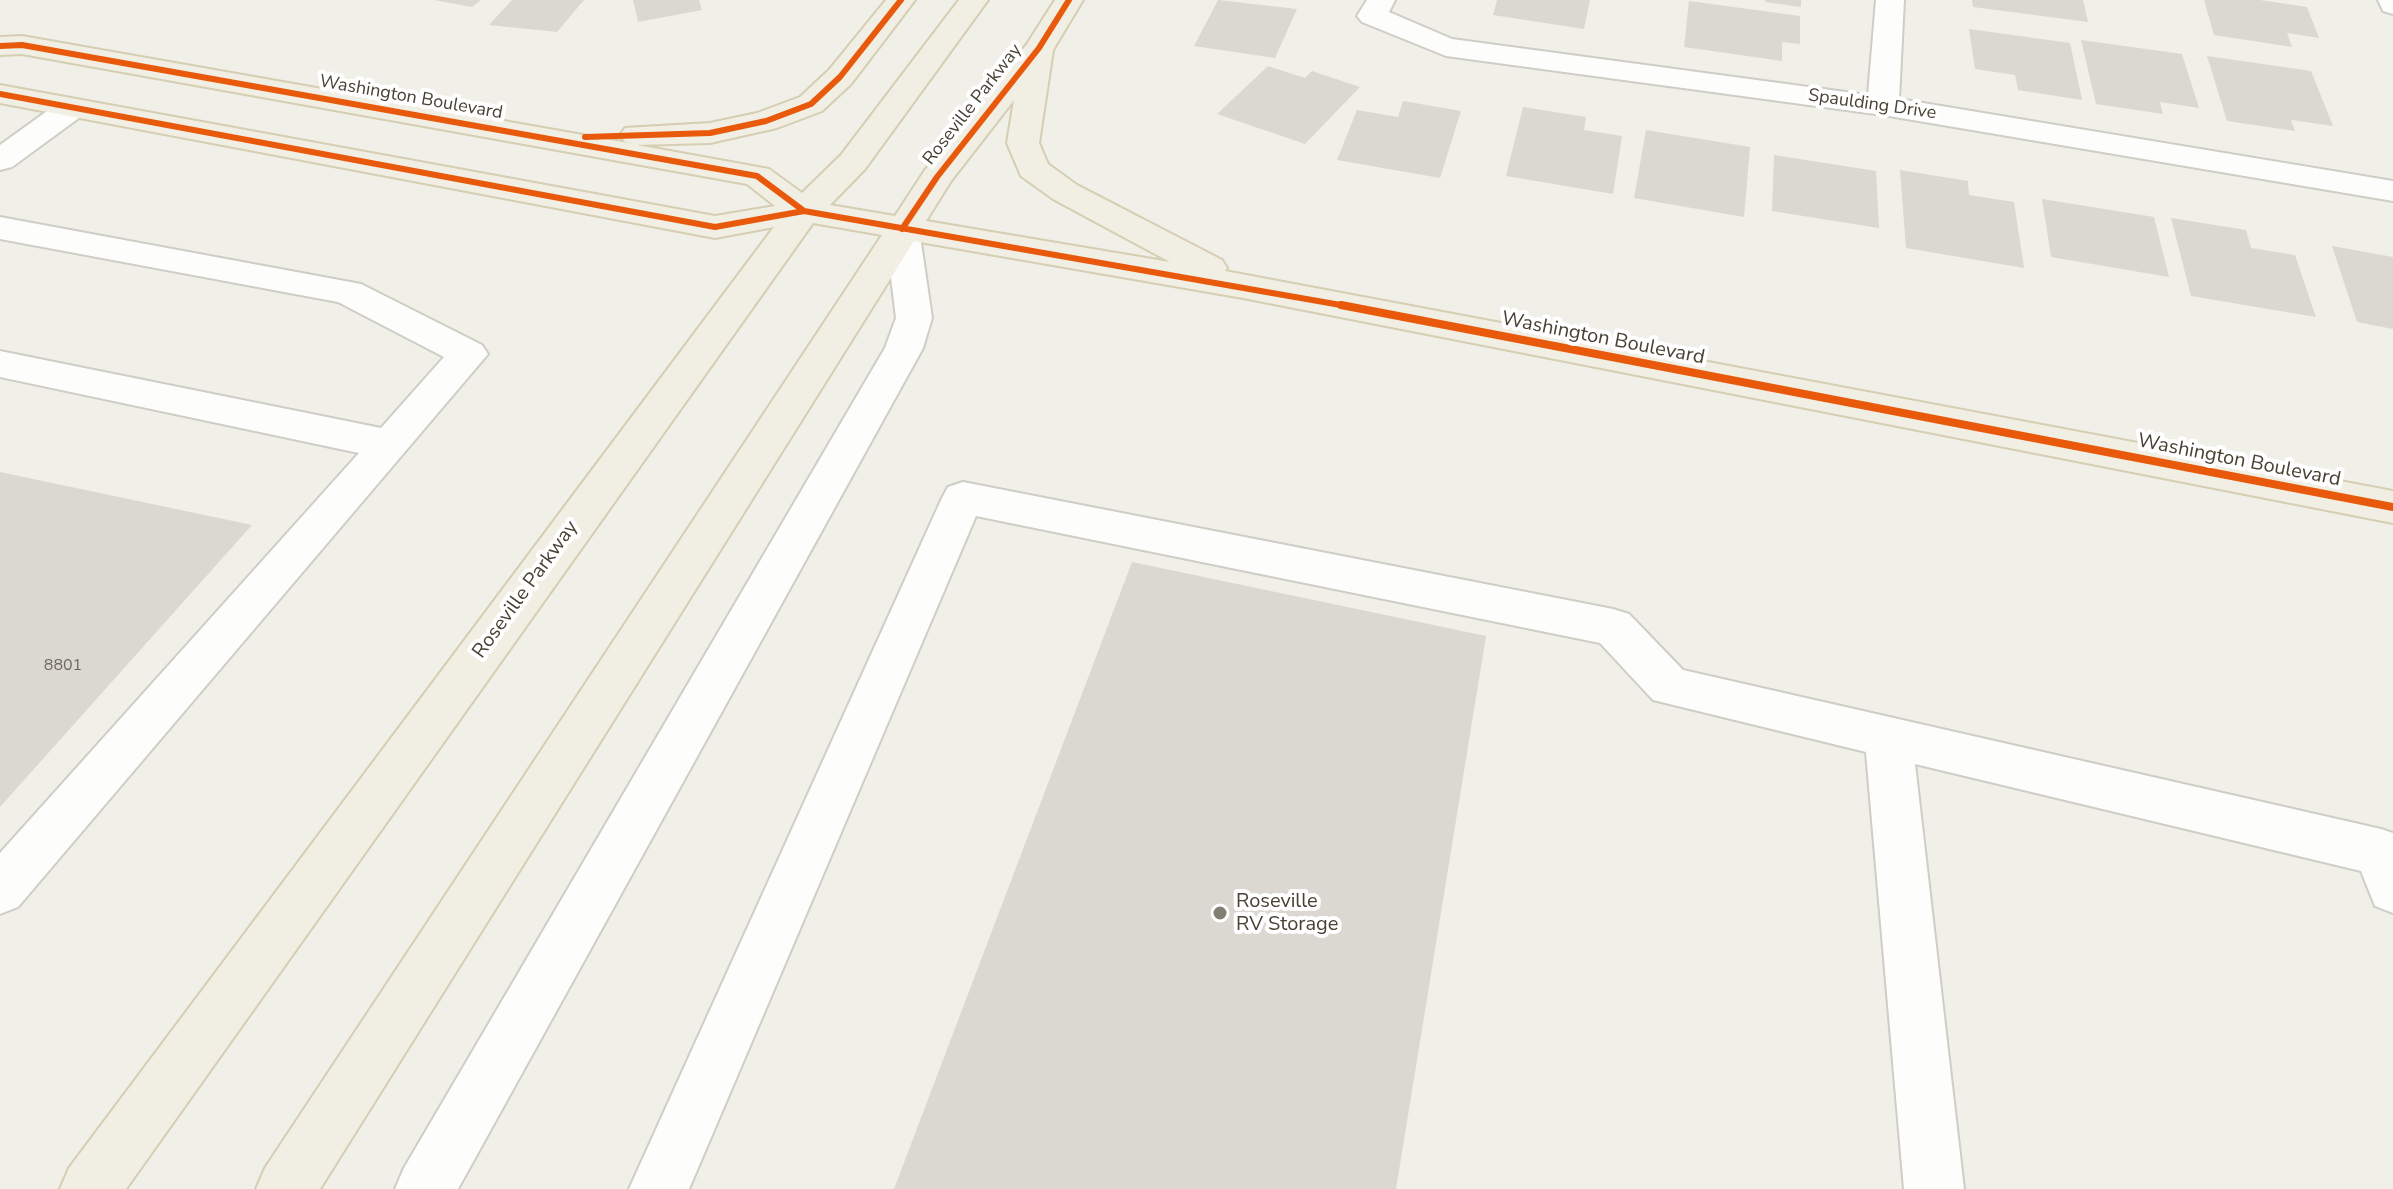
<!DOCTYPE html>
<style>
body{margin:0}
canvas{display:block;background:#f0efe8}
</style>
<canvas width="2393" height="1189"></canvas>
<script>
const g = document.querySelector('canvas').getContext('2d');
g.lineJoin = 'round';
function fillPath(path, color) {
  g.fillStyle = color;
  g.fill(path, 'evenodd');
}
function shape(rows) {
  const path = new Path2D();
  for (const r of rows) {
    path.moveTo(r[0], r[1]);
    for (let i = 2; i < r.length; i += 2) path.lineTo(r[i], r[i + 1]);
  }
  return path;
}
function strokePath(path, color, width, dash) {
  g.strokeStyle = color;
  g.lineWidth = width;
  g.lineCap = dash ? 'butt' : 'round';
  g.setLineDash(dash || []);
  g.stroke(path);
}
function drawText(font, color, halo, rows, align = 'center') {
  g.font = font + ' "Nunito Sans",sans-serif';
  g.lineWidth = 8;
  g.setLineDash([]);
  g.textBaseline = 'middle';
  g.strokeStyle = halo;
  g.fillStyle = color;
  for (const [text, x, y, turn = 0] of rows) {
    g.save();
    g.translate(x, y);
    g.rotate((+turn || 0) * Math.PI / 180);
    g.textAlign = isNaN(turn) ? turn : align;
    if (halo) g.strokeText(text, 0, 0);
    g.fillText(text, 0, 0);
    g.restore();
  }
}
fillPath(shape([
 [434,0,481,0,472,7],
 [512,0,584,0,557,32,489,25],
 [633,0,699,0,702,10,638,22],
 [1218,0,1297,9,1275,58,1194,46],
 [1497,0,1590,0,1584,29,1493,15],
 [1765,0,1801,0,1801,7,1765,2],
 [1972,0,2083,0,2088,22,1973,7],
 [2204,0,2260,0,2307,7,2319,38,2287,33,2292,47,2214,35],
 [1689,1,1800,16,1800,44,1782,42,1782,61,1684,47],
 [1969,29,2070,43,2082,100,2018,90,2015,75,1975,69],
 [2081,40,2182,54,2199,108,2160,102,2163,114,2096,104],
 [2207,56,2311,71,2333,126,2291,120,2295,131,2227,121],
 [1268,66,1305,78,1312,71,1360,87,1305,144,1217,114],
 [1403,101,1461,111,1440,178,1337,160,1357,110,1398,117],
 [1523,107,1586,117,1584,130,1622,136,1613,194,1506,176],
 [1646,130,1750,147,1744,217,1634,198],
 [1774,155,1876,171,1879,228,1772,211],
 [1900,170,1968,181,1969,195,2014,202,2024,268,1906,248],
 [2042,199,2154,217,2169,277,2051,257],
 [2171,218,2246,230,2251,248,2295,255,2316,317,2191,296],
 [2332,246,2393,257,2393,329,2357,322],
 [0,472,252,525,0,807],
 [1132,562,1486,636,1396,1189,894,1189]
]), '#dad8d1');
const minor = shape([
 [1367,0,1395,0,1389,12,1452,39,1868,95,1876,0,1904,0,1899,99,2393,181,2393,201,1883,115,1446,56,1362,22,1357,16,1367,0],
 [2378,0,2393,0,2393,14,2383,11,2378,0],
 [72,99,83,101,88,108,83,115,12,167,0,170,0,145,61,101,72,99],
 [0,217,361,284,482,345,488,354,18,907,0,914,0,853,359,453,0,377,0,351,381,428,444,357,338,302,0,239,0,217],
 [902,218,914,221,919,229,932,318,923,348,458,1189,395,1189,404,1168,885,348,896,318,885,229,890,221,902,218],
 [963,482,1613,609,1629,614,1683,670,2381,829,2393,833,2393,913,2375,906,2361,871,1915,764,1964,1189,1904,1189,1866,752,1653,700,1600,643,976,516,689,1189,629,1189,942,498,948,487,963,482]
]);
const major = shape([
 [886,0,915,0,851,84,822,111,777,128,710,143,637,145,769,169,802,193,841,155,959,0,988,0,865,169,830,205,895,216,925,170,1027,44,1055,0,1083,0,1053,50,1039,143,1048,164,1077,185,1222,260,1227,268,1225,271,2393,491,2393,523,1243,298,914,241,320,1189,256,1189,265,1168,882,235,813,223,126,1189,60,1189,69,1168,774,227,715,238,0,103,0,85,715,216,775,206,747,184,22,54,0,55,0,37,22,36,634,144,625,142,620,135,625,128,710,123,757,113,800,97,829,70,886,0],
 [1014,100,1007,143,1021,176,1053,199,1170,262,926,221,951,181,1014,100]
]);
strokePath(minor, '#cecdc6', 4);
strokePath(major, '#d5ceb3', 4);
fillPath(minor, '#fdfdfc');
fillPath(major, '#f1eee3');
strokePath(shape([
 [0,46,22,45,757,176,804,211],
 [0,94,715,227,804,211,1352,307],
 [585,137,710,133,766,121,811,104,840,77,901,0],
 [902,229,937,177,1039,48,1069,0]
]), '#e8590c', 6);
strokePath(shape([
 [1341,305,2393,507]
]), '#e8590c', 8);
for (const [x, y, r, color] of [
 [1220,913,8,"#837f73"]
]) {
  const dot = new Path2D();
  dot.arc(x, y, r, 0, 2 * Math.PI);
  g.fillStyle = color;
  g.fill(dot);
  strokePath(dot, '#fff', 3);
}
drawText('16px', '#6d685c', null, [
 ["8801",63,666]
]);
drawText('18px', '#484234', '#fff', [
 ["Washington Boulevard",411,98,10],
 ["Roseville Parkway",973,105,-52],
 ["Spaulding Drive",1872,105,8]
]);
drawText('20px', '#484234', '#fff', [
 ["Washington Boulevard",1603,339,11],
 ["Washington Boulevard",2239,461,11],
 ["Roseville Parkway",526,590,-54]
]);
drawText('20px', '#484234', '#fff', [
 ["Roseville",1236,902],
 ["RV Storage",1236,925]
], 'left');
</script>
